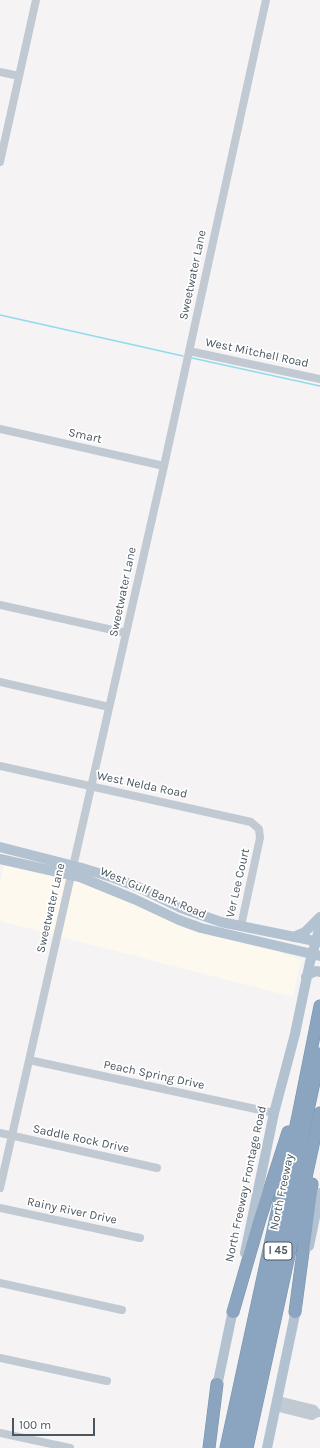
<!DOCTYPE html>
<style>
body{margin:0}
#map{position:relative;width:320px;height:1448px;overflow:hidden;background:#f5f3f3;font-family:Karla,sans-serif}
canvas{display:block}
.scale{position:absolute;left:12px;top:1418px;width:83px;height:18px;box-sizing:border-box;border:2px solid #4a5661;border-top:0;padding-left:5px;font-size:12px;line-height:14px;white-space:nowrap;color:#4a5661;-webkit-text-stroke:3px #fff;paint-order:stroke}
</style>
<div id="map">
<canvas width="320" height="1448"></canvas>
<div class="scale">100 m</div>
</div>
<script>
const g = document.querySelector('canvas').getContext('2d');
g.lineJoin = 'round';
function fillPath(path, color) {
  g.fillStyle = color;
  g.fill(path, 'evenodd');
}
function shape(rows) {
  const path = new Path2D();
  for (const r of rows) {
    path.moveTo(r[0], r[1]);
    for (let i = 2; i < r.length; i += 2) path.lineTo(r[i], r[i + 1]);
  }
  return path;
}
function strokePath(path, color, width, dash) {
  g.strokeStyle = color;
  g.lineWidth = width;
  g.lineCap = dash ? 'butt' : 'round';
  g.setLineDash(dash || []);
  g.stroke(path);
}
function drawText(font, color, halo, rows, align = 'center') {
  g.font = font + ' Karla,sans-serif';
  g.lineWidth = 3.5;
  g.setLineDash([]);
  g.textBaseline = 'middle';
  g.strokeStyle = halo;
  g.fillStyle = color;
  for (const [text, x, y, turn = 0] of rows) {
    g.save();
    g.translate(x, y);
    g.rotate((+turn || 0) * Math.PI / 180);
    g.textAlign = isNaN(turn) ? turn : align;
    if (halo) g.strokeText(text, 0, 0);
    g.fillText(text, 0, 0);
    g.restore();
  }
}
fillPath(shape([
 [5,862,89,881,301,960,293,997,0,921,0,883]
]), '#fdf9ef');
strokePath(shape([
 [0,315,183,356],
 [192,358,320,386]
]), '#90daee', 1.5);
const highway = shape([
 [233,1312,260,1219,288,1132],
 [295,1312,312,1184],
 [209,1448,217,1384],
 [226,1448,298,1116,320,1006],
 [236,1448,320,1054],
 [247,1448,320,1113]
]);
strokePath(highway, '#7690ad', 13);
strokePath(shape([
 [0,72,19,76],
 [0,162,36,0],
 [189,351,320,379],
 [0,429,164,466],
 [0,605,126,633],
 [0,682,109,707],
 [0,766,251,822,259,829,260,838,241,926],
 [29,1060,274,1113],
 [0,1133,157,1168],
 [0,1188,164,466,266,0],
 [0,1208,140,1238],
 [0,1283,122,1310],
 [0,1358,107,1381],
 [277,1400,314,1409,317,1413,320,1413],
 [276,1407,312,1416,317,1413],
 [0,1433,70,1448]
]), '#c1cad2', 8);
strokePath(shape([
 [0,847,82,868,111,877,138,887,181,908,221,922,320,942],
 [0,859,80,877,134,899,179,920,201,928,320,956],
 [293,937,305,932,320,917],
 [306,977,311,973,317,971,320,972],
 [309,1246,320,1193],
 [245,1253,274,1113,295,1034,310,962,320,926],
 [216,1391,234,1305],
 [267,1448,297,1305]
]), '#b3c2d1', 10);
strokePath(highway, '#8ba5c1', 12);
for (const [x, y, w] of [
 [278,1251,28]
]) {
  const box = new Path2D();
  box.roundRect(x - w / 2, y - 9, w, 18, 3);
  g.fillStyle = '#fff';
  g.fill(box);
  strokePath(box, '#4a5661', 1);
}
drawText('bold 11px', '#4a5661', null, [
 ["I 45",278,1251]
]);
drawText('12px', '#4a5661', '#fff', [
 ["Sweetwater Lane",193,275,-78],
 ["West Mitchell Road",257,353,12],
 ["Smart",85,436,12],
 ["Sweetwater Lane",123,592,-78],
 ["West Nelda Road",142,785,12],
 ["Ver Lee Court",238,883,-77],
 ["West Gulf Bank Road",153,893,23],
 ["Sweetwater Lane",51,908,-77],
 ["Peach Spring Drive",154,1075,12],
 ["Saddle Rock Drive",81,1139,12],
 ["North Freeway Frontage Road",246,1184,-78],
 ["North Freeway",282,1192,-78],
 ["Rainy River Drive",72,1211,12]
]);
</script>
